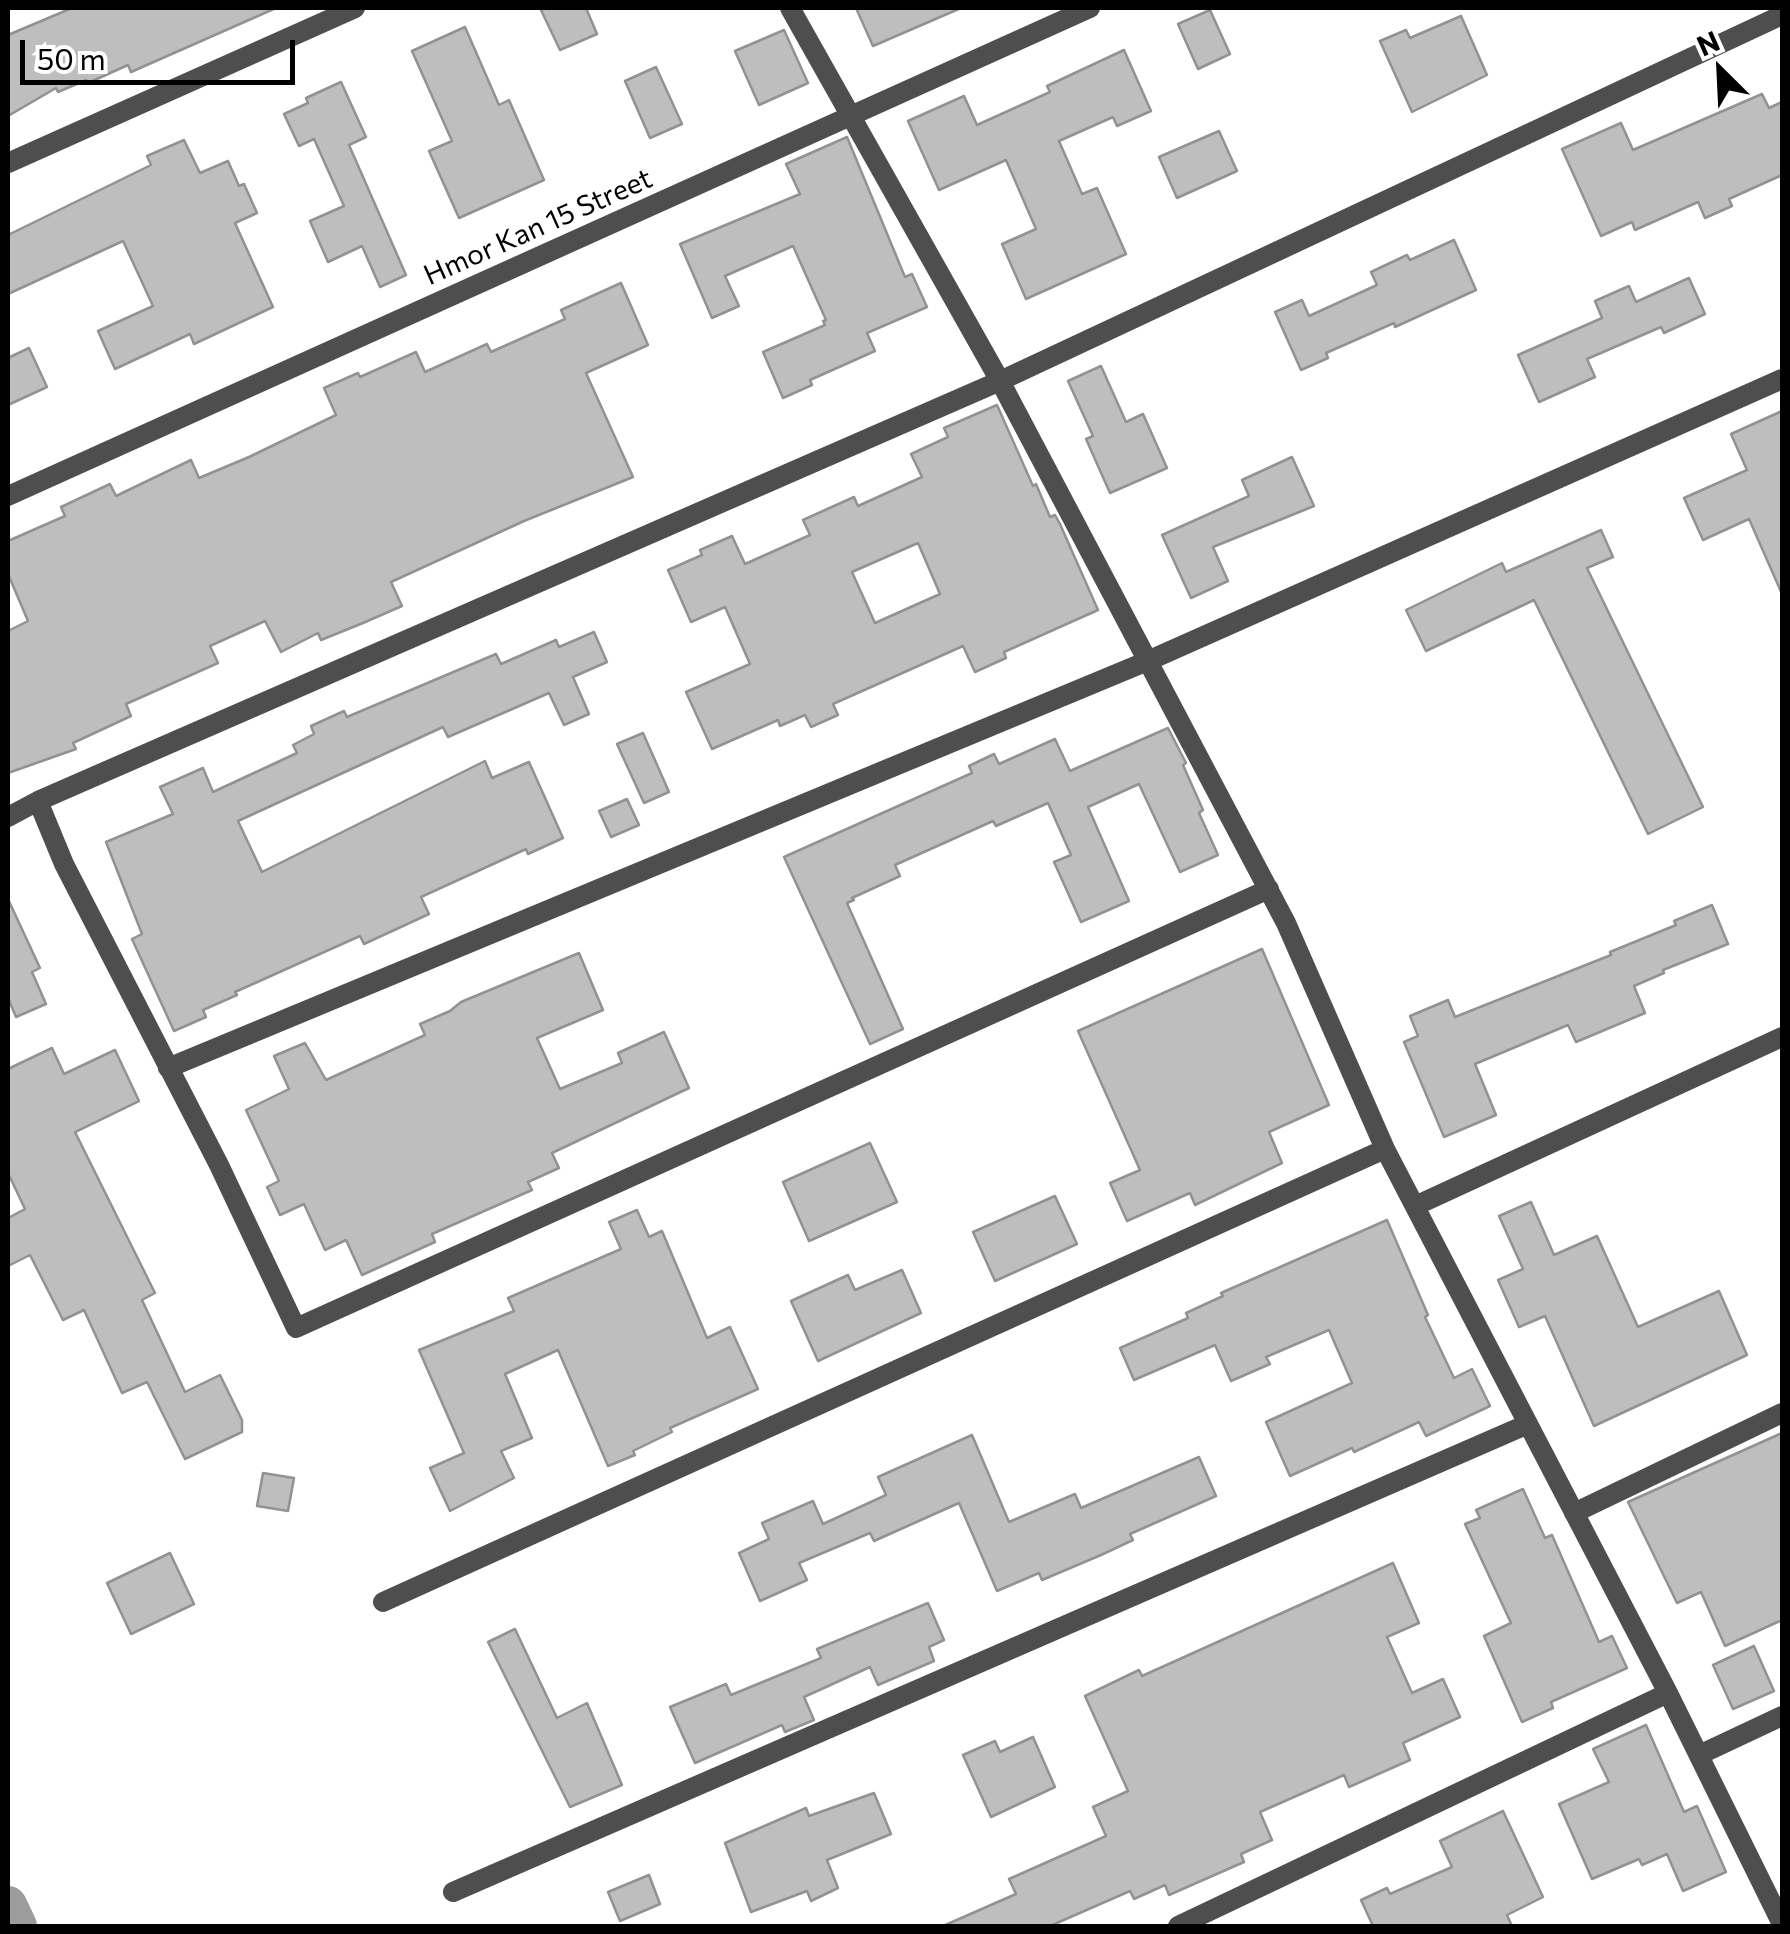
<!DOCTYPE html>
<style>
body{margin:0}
#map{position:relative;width:1790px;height:1934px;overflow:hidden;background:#fff;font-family:Commissioner,sans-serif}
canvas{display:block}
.frame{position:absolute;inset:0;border:10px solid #000;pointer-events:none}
.north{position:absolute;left:1670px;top:20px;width:100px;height:100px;-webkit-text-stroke:8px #fff;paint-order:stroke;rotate:336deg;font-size:28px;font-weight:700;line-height:40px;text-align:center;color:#000}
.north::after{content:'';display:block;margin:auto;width:35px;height:45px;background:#000;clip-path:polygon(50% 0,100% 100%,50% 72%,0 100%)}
.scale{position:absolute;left:20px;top:40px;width:275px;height:45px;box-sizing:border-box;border:5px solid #000;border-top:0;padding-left:12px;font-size:30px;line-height:35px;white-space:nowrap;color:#000;-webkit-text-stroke:8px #fff;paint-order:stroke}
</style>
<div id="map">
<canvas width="1790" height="1934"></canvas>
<div class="frame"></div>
<div class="north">N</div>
<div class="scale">50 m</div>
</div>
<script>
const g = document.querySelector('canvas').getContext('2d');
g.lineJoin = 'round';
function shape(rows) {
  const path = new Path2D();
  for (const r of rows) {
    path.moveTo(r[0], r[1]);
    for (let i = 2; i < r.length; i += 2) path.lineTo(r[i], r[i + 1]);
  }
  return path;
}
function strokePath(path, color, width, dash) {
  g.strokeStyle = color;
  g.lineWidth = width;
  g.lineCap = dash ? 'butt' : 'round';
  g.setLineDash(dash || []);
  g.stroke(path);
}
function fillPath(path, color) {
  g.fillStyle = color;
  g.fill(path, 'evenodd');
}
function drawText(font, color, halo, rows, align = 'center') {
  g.font = font + ' Commissioner,sans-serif';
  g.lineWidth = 8;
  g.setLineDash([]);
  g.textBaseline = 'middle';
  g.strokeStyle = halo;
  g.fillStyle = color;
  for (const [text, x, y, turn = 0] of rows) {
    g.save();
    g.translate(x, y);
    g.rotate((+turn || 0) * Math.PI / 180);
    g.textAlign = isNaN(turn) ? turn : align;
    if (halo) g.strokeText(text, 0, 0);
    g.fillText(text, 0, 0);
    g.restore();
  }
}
strokePath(shape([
 [8,1905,18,1926]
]), '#9c9c9c', 38);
const building = shape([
 [72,8,276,8,131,72,128,65,88,83,86,80,58,92,56,88,8,116,8,35,72,8],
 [540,8,586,8,597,34,560,50,540,8],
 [856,8,961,8,873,46,856,8],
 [1210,10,1230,54,1198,69,1178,24,1210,10],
 [1461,16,1487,75,1412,112,1380,41,1406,30,1410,38,1461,16],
 [465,27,499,105,509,100,544,180,459,218,429,151,452,141,412,51,465,27],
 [784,30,808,83,759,105,735,51,784,30],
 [1124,50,1151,111,1117,126,1113,117,1059,141,1082,194,1097,188,1126,254,1026,299,1002,244,1036,229,1006,160,939,190,908,121,964,96,977,125,1050,92,1047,86,1124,50],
 [656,67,682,124,650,138,625,81,656,67],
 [341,82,366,137,349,145,406,275,380,287,362,246,328,262,310,221,344,206,314,139,299,146,284,114,308,103,306,98,341,82],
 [1762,94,1769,108,1782,102,1782,175,1729,199,1732,206,1705,218,1698,202,1635,230,1632,222,1601,236,1562,149,1621,123,1633,150,1762,94],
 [1219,131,1237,171,1177,198,1159,157,1219,131],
 [847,137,905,277,912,274,927,307,867,333,875,351,810,380,812,385,783,398,763,352,825,325,823,321,826,320,793,246,725,276,739,306,712,318,680,244,800,194,786,164,847,137],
 [184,140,200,173,228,161,239,186,244,184,257,213,235,223,273,307,194,344,190,334,115,369,98,331,153,306,123,241,8,294,8,235,151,165,147,156,184,140],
 [1454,240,1476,290,1395,327,1394,323,1326,353,1328,358,1301,370,1275,312,1302,300,1309,316,1377,285,1371,272,1407,255,1410,260,1454,240],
 [1689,278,1705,314,1664,333,1661,327,1587,359,1595,377,1539,402,1518,355,1602,318,1595,301,1629,286,1636,302,1689,278],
 [621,283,648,345,586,373,633,477,524,521,391,582,402,606,363,623,321,640,318,633,281,652,265,621,210,646,218,663,126,704,131,716,73,743,76,749,8,773,8,631,28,621,8,574,8,541,65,516,61,507,110,484,116,496,191,460,199,478,249,457,336,415,324,388,358,373,360,377,416,352,425,372,487,344,491,352,565,319,561,310,621,283],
 [29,348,47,387,8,405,8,358,29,348],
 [1101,366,1126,422,1143,414,1167,468,1110,493,1086,439,1093,436,1068,381,1101,366],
 [997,405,1033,486,1036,484,1050,517,1055,515,1060,524,1098,610,1004,652,1006,658,975,672,963,646,833,704,838,715,811,727,805,715,780,726,778,720,712,749,686,692,750,664,725,607,691,622,668,570,702,555,700,550,732,536,745,564,810,535,803,520,854,497,858,506,922,477,911,454,948,437,944,428,997,405],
 [918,543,940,594,875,623,852,572,918,543],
 [1782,411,1782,594,1749,519,1703,540,1684,498,1747,470,1731,434,1782,411],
 [1292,457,1314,506,1213,547,1228,581,1191,598,1162,535,1249,496,1242,480,1292,457],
 [1601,530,1613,557,1587,568,1703,807,1648,834,1534,600,1426,651,1406,610,1502,563,1506,572,1601,530],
 [594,632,607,662,573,677,589,714,564,725,549,693,448,737,443,727,238,821,262,872,485,761,492,778,529,762,563,838,528,854,526,849,421,897,429,914,364,944,360,936,235,992,237,995,203,1010,206,1017,174,1031,132,939,142,934,106,842,173,814,160,787,203,768,213,792,297,753,293,745,314,734,311,726,344,711,347,717,496,654,501,664,556,640,559,647,594,632],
 [1168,728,1186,763,1183,765,1203,810,1199,813,1218,855,1180,872,1139,784,1088,807,1129,901,1081,922,1054,862,1071,855,1048,803,996,826,993,821,895,865,900,876,852,898,854,900,847,903,903,1029,870,1044,784,857,972,773,969,766,994,754,999,764,1055,739,1070,771,1168,728],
 [643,733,669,792,644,803,617,744,643,733],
 [627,799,639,825,611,837,599,811,627,799],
 [8,899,40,968,32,972,46,1004,16,1017,8,998,8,899],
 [1712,905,1728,944,1663,970,1664,973,1634,986,1645,1013,1576,1042,1568,1025,1475,1064,1496,1115,1444,1137,1404,1042,1418,1036,1410,1016,1448,1000,1455,1017,1611,955,1610,952,1676,925,1674,921,1712,905],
 [1262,949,1329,1105,1269,1132,1282,1163,1195,1205,1190,1193,1127,1221,1110,1183,1140,1170,1078,1031,1262,949],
 [579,953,603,1010,537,1038,560,1089,622,1063,618,1053,664,1032,689,1088,552,1153,559,1168,528,1182,532,1190,432,1234,435,1242,362,1275,346,1240,325,1250,304,1204,280,1215,267,1187,279,1181,246,1110,289,1089,274,1056,305,1043,326,1080,425,1035,420,1024,450,1011,461,1002,579,953],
 [52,1048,64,1074,115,1050,139,1101,75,1132,155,1293,142,1300,185,1392,220,1375,242,1420,242,1432,185,1459,147,1382,122,1393,84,1310,63,1320,30,1255,8,1266,8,1218,25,1209,8,1173,8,1069,52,1048],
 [870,1143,897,1202,809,1241,783,1182,870,1143],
 [1055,1196,1077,1244,995,1281,973,1232,1055,1196],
 [1531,1202,1554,1255,1597,1236,1638,1327,1719,1291,1747,1355,1594,1426,1545,1316,1519,1327,1498,1280,1523,1269,1499,1216,1531,1202],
 [637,1210,649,1237,662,1231,707,1338,730,1327,758,1389,670,1428,672,1432,633,1451,635,1455,608,1466,558,1350,505,1374,532,1438,501,1451,514,1478,450,1511,430,1468,464,1453,419,1350,514,1311,508,1298,621,1249,609,1222,637,1210],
 [1387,1220,1428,1315,1425,1317,1454,1378,1472,1369,1490,1406,1426,1436,1419,1422,1354,1452,1352,1448,1290,1476,1266,1422,1352,1383,1329,1330,1266,1357,1270,1364,1231,1381,1215,1345,1134,1380,1120,1348,1188,1318,1186,1313,1223,1296,1221,1293,1387,1220],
 [902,1270,921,1313,818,1361,791,1301,848,1275,855,1290,902,1270],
 [1782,1433,1782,1620,1725,1646,1701,1592,1677,1603,1628,1502,1782,1433],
 [972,1435,1009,1522,1075,1494,1081,1508,1199,1457,1216,1496,1130,1534,1133,1540,1101,1555,1042,1580,1039,1573,997,1591,959,1503,874,1541,870,1533,799,1563,807,1580,760,1601,739,1553,769,1539,762,1523,813,1501,823,1524,886,1495,878,1477,972,1435],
 [263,1473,294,1478,288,1511,257,1506,263,1473],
 [1523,1489,1545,1538,1552,1535,1599,1642,1612,1636,1627,1668,1551,1702,1553,1708,1522,1722,1484,1636,1511,1623,1465,1524,1480,1518,1476,1510,1523,1489],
 [170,1553,194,1604,131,1634,107,1583,170,1553],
 [1393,1563,1419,1623,1387,1637,1412,1693,1443,1679,1460,1717,1403,1743,1410,1760,1349,1787,1344,1775,1260,1812,1272,1840,1241,1854,1244,1862,1169,1895,1165,1885,1134,1899,1130,1891,1050,1926,943,1926,1016,1894,1009,1879,1106,1836,1093,1807,1128,1791,1085,1696,1139,1670,1142,1676,1393,1563],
 [928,1603,944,1640,929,1647,934,1661,878,1685,870,1667,804,1697,814,1720,785,1732,782,1725,695,1763,670,1707,726,1684,731,1695,821,1658,817,1649,928,1603],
 [515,1629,557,1718,587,1703,622,1785,570,1807,488,1642,515,1629],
 [1754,1646,1774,1691,1733,1709,1713,1665,1754,1646],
 [1646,1725,1684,1812,1697,1806,1726,1872,1683,1891,1667,1854,1642,1865,1639,1859,1592,1879,1559,1804,1609,1782,1593,1749,1646,1725],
 [1033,1737,1055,1787,991,1817,963,1755,995,1741,1000,1752,1033,1737],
 [874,1793,891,1834,827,1860,838,1888,811,1901,807,1891,751,1912,725,1843,806,1808,809,1816,874,1793],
 [1503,1811,1543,1897,1507,1915,1512,1926,1373,1926,1361,1900,1387,1888,1390,1894,1452,1867,1440,1841,1503,1811],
 [649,1875,660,1904,620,1921,608,1892,649,1875]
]);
fillPath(building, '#bebebe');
strokePath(building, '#929292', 2.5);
strokePath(shape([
 [790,8,1000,381,1286,923,1385,1149,1668,1693,1782,1924],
 [8,163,355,8],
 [8,496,1090,8],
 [8,817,38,801],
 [1269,889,296,1328,219,1165,64,864,38,801,1000,381,1782,15],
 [168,1068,1150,660,1782,379],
 [1415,1206,1782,1037],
 [1574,1513,1782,1413],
 [383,1602,1385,1149],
 [1699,1755,1782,1716],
 [453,1892,1528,1424],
 [1178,1926,1668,1693]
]), '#4e4e4e', 20);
drawText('28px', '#000', '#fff', [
 ["Hmor Kan 15 Street",538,227,-24]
]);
</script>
